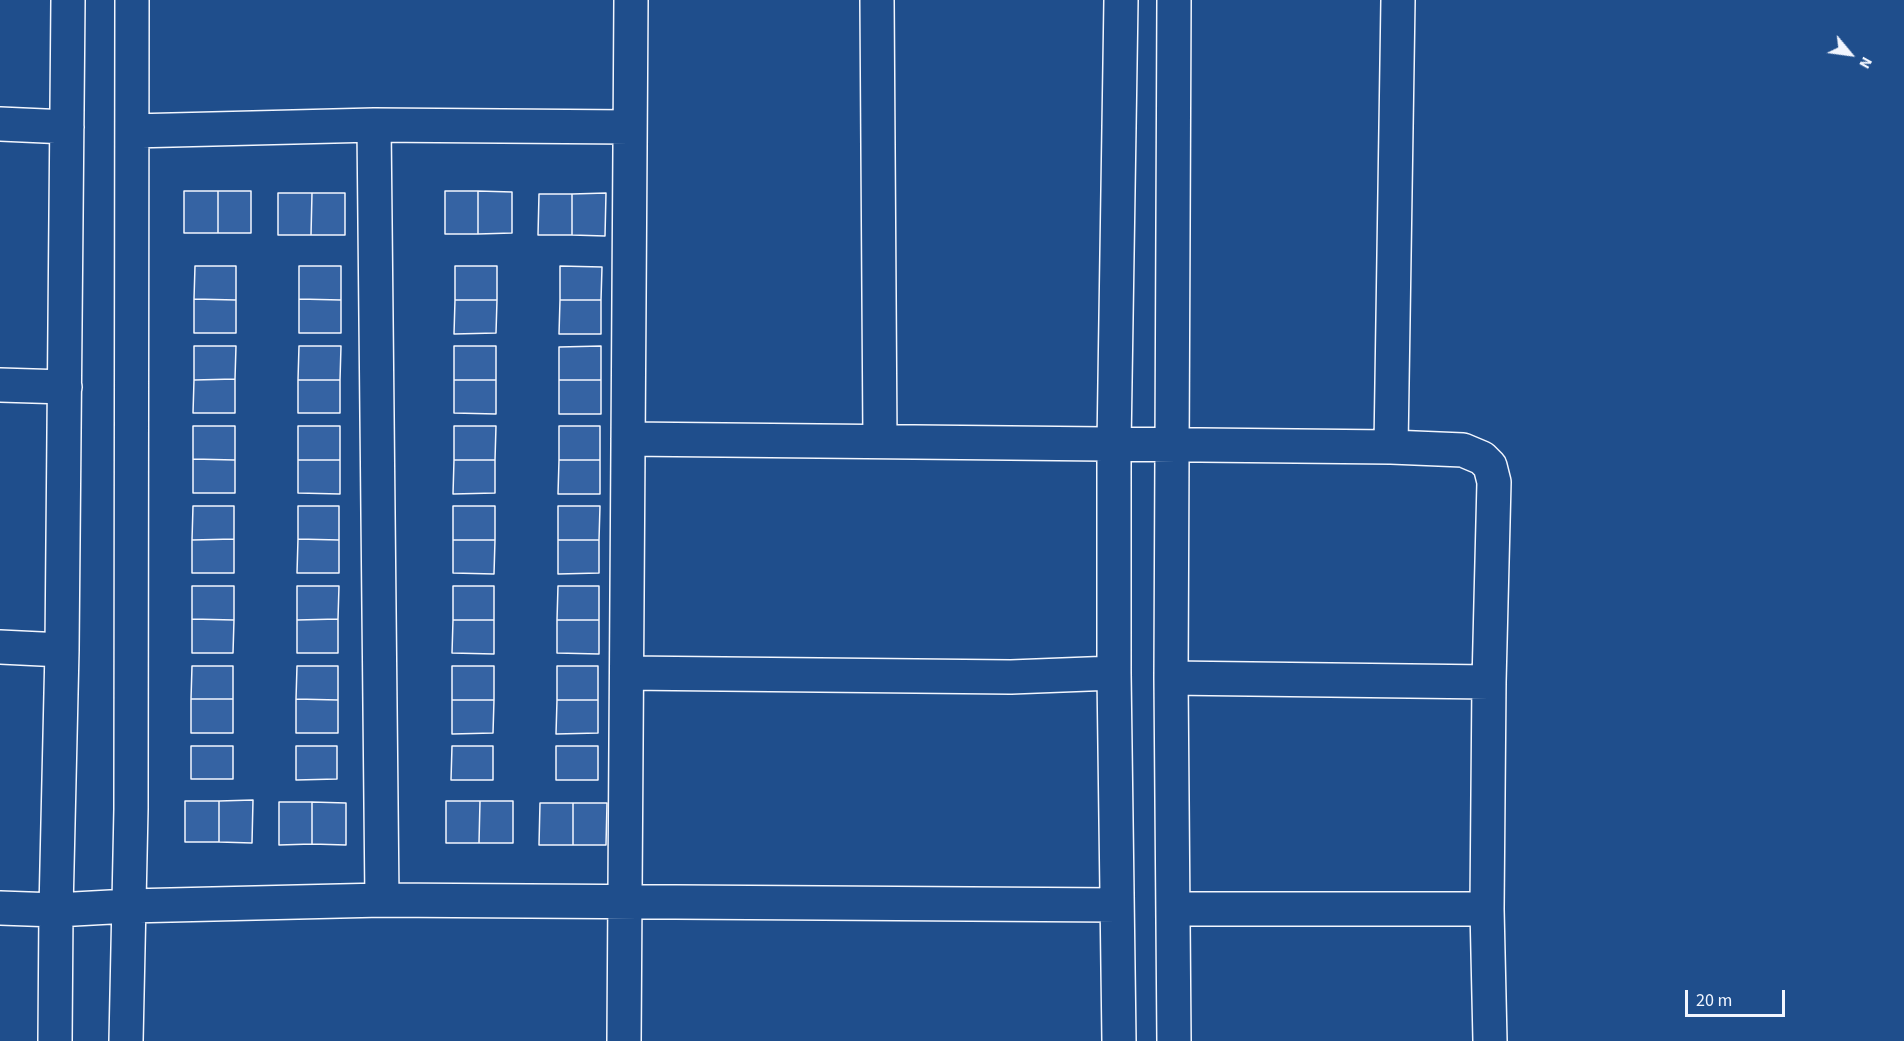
<!DOCTYPE html>
<style>
body{margin:0}
#map{position:relative;width:1904px;height:1041px;overflow:hidden;background:#1f4e8c;font-family:"Source Sans 3",sans-serif}
canvas{display:block}
.north{position:absolute;left:1820px;top:24px;width:60px;height:60px;-webkit-text-stroke:4px #1f4e8c;paint-order:stroke;rotate:119deg;font-size:16px;font-weight:700;line-height:24px;text-align:center;color:#f2f6ff}
.north::after{content:'';display:block;margin:auto;width:21px;height:27px;background:#f2f6ff;clip-path:polygon(50% 0,100% 100%,50% 72%,0 100%)}
.scale{position:absolute;left:1685px;top:990px;width:100px;height:27px;box-sizing:border-box;border:3px solid #f2f6ff;border-top:0;padding-left:8px;font-size:18px;line-height:21px;white-space:nowrap;color:#f2f6ff;-webkit-text-stroke:4px #1f4e8c;paint-order:stroke}
</style>
<div id="map">
<canvas width="1904" height="1041"></canvas>
<div class="north">N</div>
<div class="scale">20 m</div>
</div>
<script>
const g = document.querySelector('canvas').getContext('2d');
g.lineJoin = 'round';
function fillPath(path, color) {
  g.fillStyle = color;
  g.fill(path, 'evenodd');
}
function shape(rows) {
  const path = new Path2D();
  for (const r of rows) {
    path.moveTo(r[0], r[1]);
    for (let i = 2; i < r.length; i += 2) path.lineTo(r[i], r[i + 1]);
  }
  return path;
}
function strokePath(path, color, width, dash) {
  g.strokeStyle = color;
  g.lineWidth = width;
  g.lineCap = dash ? 'butt' : 'round';
  g.setLineDash(dash || []);
  g.stroke(path);
}
const building = shape([
 [184,191,218,191,218,233,184,233,184,191],
 [218,191,251,191,251,233,218,233,218,191],
 [445,191,478,191,478,234,445,234,445,191],
 [478,191,512,192,512,233,478,234,478,191],
 [278,193,312,193,311,235,278,235,278,193],
 [312,193,345,193,345,235,311,235,312,193],
 [606,193,605,236,572,235,572,194,606,193],
 [539,194,572,194,572,235,538,235,539,194],
 [195,266,236,266,236,300,194,299,195,266],
 [299,266,341,266,341,300,299,299,299,266],
 [455,266,497,266,497,300,455,300,455,266],
 [560,266,602,267,601,300,560,300,560,266],
 [194,299,236,300,236,333,194,333,194,299],
 [299,299,341,300,341,333,299,333,299,299],
 [455,300,497,300,496,333,454,334,455,300],
 [560,300,601,300,601,334,559,334,560,300],
 [194,346,236,346,235,379,194,380,194,346],
 [299,346,341,346,340,380,298,380,299,346],
 [454,346,496,346,496,380,454,380,454,346],
 [601,346,601,380,559,380,559,347,601,346],
 [235,379,235,413,193,413,194,380,235,379],
 [298,380,340,380,340,413,298,413,298,380],
 [454,380,496,380,496,414,454,413,454,380],
 [559,380,601,380,601,414,559,414,559,380],
 [193,426,235,426,235,460,193,459,193,426],
 [298,426,340,426,340,460,298,460,298,426],
 [454,426,496,426,495,460,454,460,454,426],
 [559,426,600,426,600,460,559,460,559,426],
 [193,459,235,460,235,493,193,493,193,459],
 [298,460,340,460,340,494,298,493,298,460],
 [454,460,495,460,495,493,453,494,454,460],
 [559,460,600,460,600,494,558,494,559,460],
 [193,506,234,506,234,539,192,540,193,506],
 [298,506,339,506,339,540,298,539,298,506],
 [453,506,495,506,495,540,453,540,453,506],
 [558,506,600,506,599,540,558,540,558,506],
 [234,539,234,573,192,573,192,540,234,539],
 [298,539,339,540,339,573,297,573,298,539],
 [453,540,495,540,494,574,453,573,453,540],
 [558,540,599,540,599,573,558,574,558,540],
 [192,586,234,586,234,620,192,619,192,586],
 [297,586,339,586,338,619,297,620,297,586],
 [453,586,494,586,494,620,453,620,453,586],
 [558,586,599,586,599,620,557,620,558,586],
 [192,619,234,620,233,653,192,653,192,619],
 [338,619,338,653,297,653,297,620,338,619],
 [453,620,494,620,494,654,452,653,453,620],
 [557,620,599,620,599,654,557,653,557,620],
 [192,666,233,666,233,699,191,699,192,666],
 [297,666,338,666,338,700,296,699,297,666],
 [452,666,494,666,494,700,452,700,452,666],
 [557,666,598,666,598,700,557,700,557,666],
 [191,699,233,699,233,733,191,733,191,699],
 [296,699,338,700,338,733,296,733,296,699],
 [452,700,494,700,493,733,452,734,452,700],
 [557,700,598,700,598,733,556,734,557,700],
 [191,746,233,746,233,779,191,779,191,746],
 [296,746,337,746,337,779,296,780,296,746],
 [452,746,493,746,493,780,451,780,452,746],
 [556,746,598,746,598,780,556,780,556,746],
 [253,800,252,843,219,842,219,801,253,800],
 [185,801,219,801,219,842,185,842,185,801],
 [446,801,480,801,479,843,446,843,446,801],
 [480,801,513,801,513,843,479,843,480,801],
 [279,802,312,802,312,844,279,845,279,802],
 [312,802,346,803,346,845,312,844,312,802],
 [540,803,573,803,573,845,539,845,540,803],
 [573,803,607,803,606,845,573,845,573,803]
]);
fillPath(building, '#3563a3');
strokePath(building, '#f2f6ff', 1.5);
const minor = shape([
 [877,0,880,441],
 [1174,0,1171,678,1174,1041],
 [0,124,67,127],
 [374,125,382,900],
 [132,131,374,125,630,127],
 [0,385,65,387],
 [628,439,1391,447,1463,450,1482,458,1490,466,1494,482,1489,682,1487,909,1490,1041],
 [1391,447,1398,0],
 [0,647,62,650],
 [627,673,1011,677,1114,673],
 [1171,678,1489,682],
 [0,908,56,910,129,906,382,900,1117,905],
 [1173,909,1487,909],
 [55,1041,56,910,62,650,68,0],
 [126,1041,131,809,132,0],
 [624,1041,631,0],
 [1119,1041,1114,673,1114,445,1121,0]
]);
strokePath(minor, '#f2f6ff', 36);
strokePath(minor, '#1f4e8c', 33);
</script>
